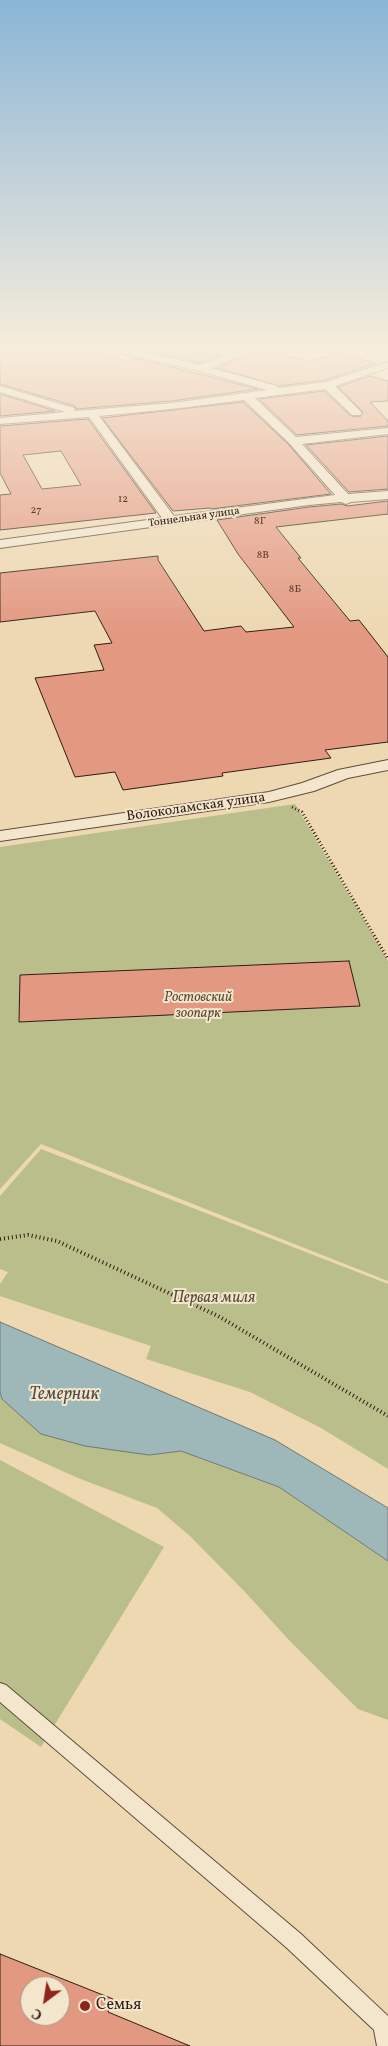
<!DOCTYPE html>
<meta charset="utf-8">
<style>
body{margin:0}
#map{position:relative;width:388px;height:2046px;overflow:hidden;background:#edd8b2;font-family:Vollkorn,serif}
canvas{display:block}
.north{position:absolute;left:20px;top:1976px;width:50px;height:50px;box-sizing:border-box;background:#f3e6cd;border:1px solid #a59683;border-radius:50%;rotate:211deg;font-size:14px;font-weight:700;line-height:20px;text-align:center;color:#301d15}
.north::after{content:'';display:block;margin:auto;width:18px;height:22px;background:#8f2418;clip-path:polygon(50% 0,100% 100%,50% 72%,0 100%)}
</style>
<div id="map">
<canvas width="388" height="2046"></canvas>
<div class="north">С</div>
</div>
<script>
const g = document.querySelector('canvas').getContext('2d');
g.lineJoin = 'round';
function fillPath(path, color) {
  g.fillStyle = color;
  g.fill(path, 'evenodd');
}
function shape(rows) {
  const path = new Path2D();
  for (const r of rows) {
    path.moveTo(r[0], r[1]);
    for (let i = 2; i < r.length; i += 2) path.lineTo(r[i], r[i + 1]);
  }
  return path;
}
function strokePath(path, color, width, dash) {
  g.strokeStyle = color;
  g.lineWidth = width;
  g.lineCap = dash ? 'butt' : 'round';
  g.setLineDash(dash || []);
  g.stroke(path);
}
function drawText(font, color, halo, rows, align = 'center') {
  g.font = font + ' Vollkorn,serif';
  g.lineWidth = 4;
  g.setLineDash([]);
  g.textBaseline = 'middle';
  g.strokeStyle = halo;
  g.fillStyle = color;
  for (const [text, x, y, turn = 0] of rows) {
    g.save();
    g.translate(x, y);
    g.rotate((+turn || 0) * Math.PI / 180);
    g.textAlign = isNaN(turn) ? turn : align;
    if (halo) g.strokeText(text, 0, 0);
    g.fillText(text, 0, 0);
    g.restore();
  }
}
fillPath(shape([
 [295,804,388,961,388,1281,41,1144,0,1189,0,847],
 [41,1149,388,1284,388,1469,321,1428,250,1392,146,1359,151,1346,0,1296,0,1284,8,1272,0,1269,0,1196],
 [0,1392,2,1400,148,1455,181,1451,279,1487,388,1561,388,1720,358,1709,288,1639,246,1593,190,1536,157,1508,78,1478,0,1443],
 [0,1460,164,1547,41,1747,0,1719]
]), '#b9be8b');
const water = shape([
 [0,1322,275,1440,388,1508,388,1561,279,1487,181,1451,149,1455,85,1446,41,1434,2,1399,0,1392,0,1322]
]);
fillPath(water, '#9eb7b8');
strokePath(water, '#727977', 1);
const building = shape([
 [0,348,73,348,128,361,136,358,258,389,172,401,76,409,75,406,0,384,0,348],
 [163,348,183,351,194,348,222,354,200,363,152,352,163,348],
 [261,350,311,361,336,353,376,363,326,380,279,386,217,368,261,350],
 [370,376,388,381,388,401,370,402,388,421,388,426,297,435,259,399,324,391,351,416,360,417,363,412,338,387,370,376],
 [0,394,55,411,0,416,0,394],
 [243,402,288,444,331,494,211,509,210,508,173,511,102,418,243,402],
 [88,419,156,513,0,530,0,495,11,494,0,473,0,426,88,419],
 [61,451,81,485,42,489,23,455,61,451],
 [388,436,388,489,349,492,306,445,388,436],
 [388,501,388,514,276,527,301,558,298,558,350,621,359,620,388,657,388,742,325,750,331,758,222,773,223,776,123,790,115,772,75,777,35,678,104,670,94,645,112,643,95,611,0,622,0,573,158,556,158,560,204,631,241,626,246,632,294,627,238,554,217,520,309,507,341,504,347,506,388,501],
 [349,961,360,1006,19,1022,20,975,349,961],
 [0,1954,113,1999,108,2012,190,2046,0,2046,0,1954],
 [30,1986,60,1986,60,2016,30,2016,30,1986]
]);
fillPath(building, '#e39881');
strokePath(building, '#301d15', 1);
const service = shape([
 [146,348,153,348,139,355,134,354,146,348],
 [0,1683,6,1685,301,1934,388,2016,388,2046,377,2046,374,2030,287,1948,0,1702,0,1683]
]);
const minor = shape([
 [108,348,126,348,200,365,242,348,256,348,255,350,211,368,277,386,278,388,326,382,388,362,388,368,335,386,362,413,360,415,352,415,325,389,255,398,296,437,388,428,388,434,302,444,348,494,388,491,388,499,351,502,346,504,341,502,309,505,0,548,0,540,162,518,89,417,0,424,0,418,65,412,0,392,0,386,74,408,75,411,172,403,267,390,199,371,109,350,108,348],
 [244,400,289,443,335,495,174,516,99,416,172,409,244,400],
 [388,760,388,770,348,778,314,791,269,802,0,841,0,831,269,792,302,783,338,770,388,760]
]);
strokePath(service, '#5f4c3c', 2);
strokePath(minor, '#5f4c3c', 2);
strokePath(shape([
 [292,807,302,812,388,959]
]), '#301d15', 3, [1, 2.5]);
strokePath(shape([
 [0,1239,28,1235,57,1241,218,1316,388,1416]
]), '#301d15', 4, [1, 3]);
fillPath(service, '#f3e6cd');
fillPath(minor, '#f3e6cd');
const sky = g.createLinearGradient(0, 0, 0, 634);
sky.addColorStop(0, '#8ab5d5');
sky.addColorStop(0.55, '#f7eddc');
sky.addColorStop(1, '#f7eddc00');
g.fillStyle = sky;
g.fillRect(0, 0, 388, 634);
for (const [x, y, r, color] of [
 [85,2006,6,"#8f2418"]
]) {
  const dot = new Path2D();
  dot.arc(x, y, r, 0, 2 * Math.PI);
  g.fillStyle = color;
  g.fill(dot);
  strokePath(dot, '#f3e6cd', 2);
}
drawText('11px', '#5d3c30', null, [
 ["12",123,500],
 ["27",36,511],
 ["8Г",260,522],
 ["8В",263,556],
 ["8Б",295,590]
]);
drawText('11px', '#301d15', '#f3e6cd', [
 ["Тоннельная улица",194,518,-8]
]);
drawText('14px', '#301d15', '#f3e6cd', [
 ["Волоколамская улица",196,808,-8]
]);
drawText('italic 14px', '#594d38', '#f3e6cd', [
 ["Ростовский",198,998],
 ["зоопарк",198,1014]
]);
drawText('italic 16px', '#594d38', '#f3e6cd', [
 ["Первая миля",214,1299]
]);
drawText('16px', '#301d15', '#f3e6cd', [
 ["Семья",96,2006]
], 'left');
drawText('italic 18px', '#514b46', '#f3e6cd', [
 ["Темерник",64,1396]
]);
</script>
